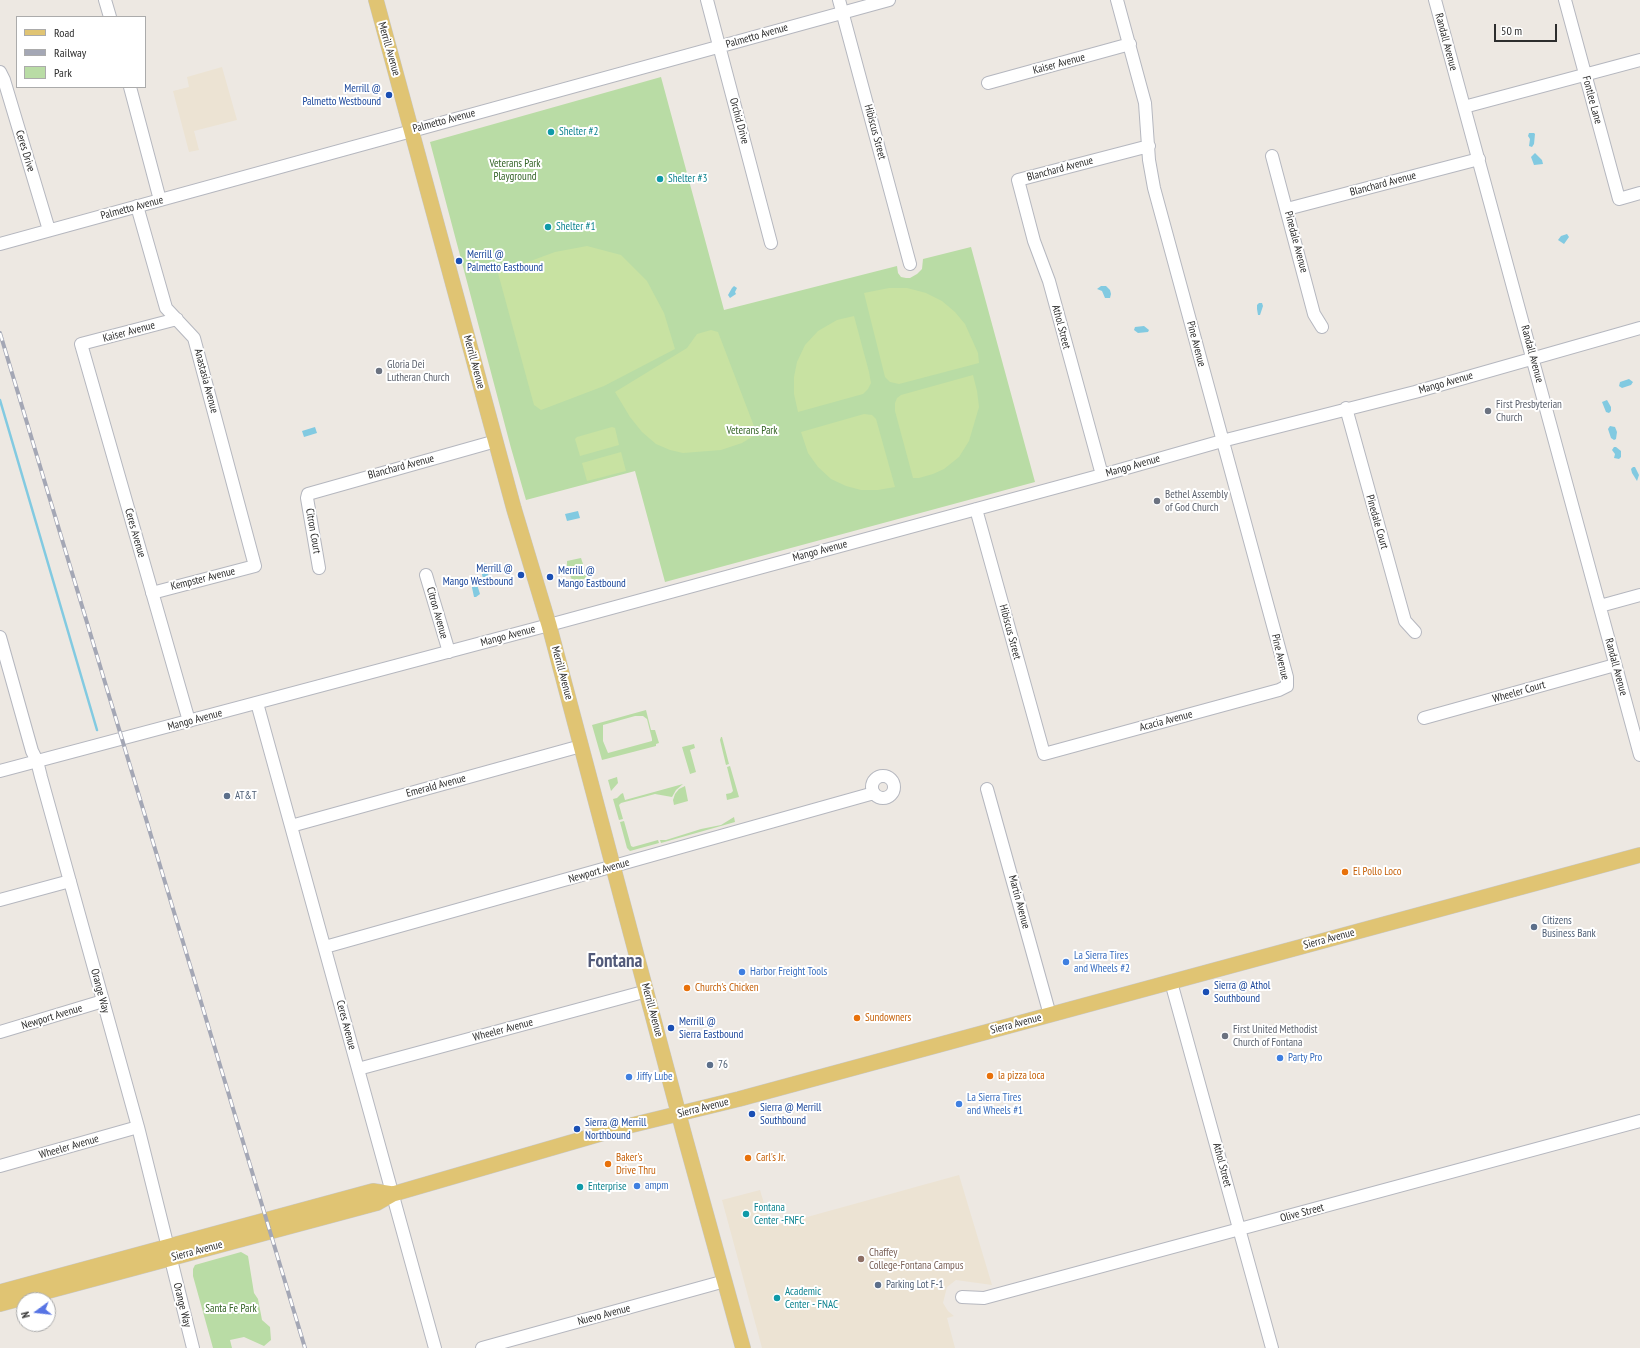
<!DOCTYPE html>
<style>
body{margin:0}
#map{position:relative;width:1640px;height:1348px;overflow:hidden;background:#ede8e2;font-family:"PT Sans Narrow",sans-serif}
canvas{display:block}
.legend{position:absolute;left:16px;top:16px;width:130px;height:72px;box-sizing:border-box;background:#fff;border:1px solid #ababab;margin:0;padding:5px 7px;list-style:none;font-size:12px;color:#2d2d2d}
.legend li{display:flex;align-items:center;gap:8px;height:20px}
.legend b{width:20px;border:1px solid #ababab}
.north{position:absolute;left:16px;top:1292px;width:40px;height:40px;box-sizing:border-box;background:#fff;border:1px solid #ababab;border-radius:50%;rotate:255deg;font-size:11px;font-weight:700;line-height:16px;text-align:center;color:#2d2d2d}
.north::after{content:'';display:block;margin:auto;width:14px;height:18px;background:#5774e4;clip-path:polygon(50% 0,100% 100%,50% 72%,0 100%)}
.scale{position:absolute;left:1494px;top:24px;width:63px;height:18px;box-sizing:border-box;border:2px solid #2d2d2d;border-top:0;padding-left:5px;font-size:12px;line-height:14px;white-space:nowrap;color:#2d2d2d;-webkit-text-stroke:3px #fff;paint-order:stroke}
</style>
<div id="map">
<canvas width="1640" height="1348"></canvas>
<ul class="legend">
<li><b style="height:5px;background:#e0c473"></b>Road</li>
<li><b style="height:5px;background:#a4a7b5"></b>Railway</li>
<li><b style="height:11px;background:#b9dca5"></b>Park</li>
</ul>
<div class="north">N</div>
<div class="scale">50 m</div>
</div>
<script>
const g = document.querySelector('canvas').getContext('2d');
g.lineJoin = 'round';
function fillPath(path, color) {
  g.fillStyle = color;
  g.fill(path, 'evenodd');
}
function shape(rows) {
  const path = new Path2D();
  for (const r of rows) {
    if (r.length === 3) {
      path.moveTo(r[0] + r[2], r[1]);
      path.arc(r[0], r[1], r[2], 0, 2 * Math.PI);
      continue;
    }
    path.moveTo(r[0], r[1]);
    for (let i = 2; i < r.length; i += 2) path.lineTo(r[i], r[i + 1]);
  }
  return path;
}
function strokePath(path, color, width, dash) {
  g.strokeStyle = color;
  g.lineWidth = width;
  g.lineCap = dash ? 'butt' : 'round';
  g.setLineDash(dash || []);
  g.stroke(path);
}
function drawText(font, color, halo, rows, align = 'center') {
  g.font = font + ' "PT Sans Narrow",sans-serif';
  g.lineWidth = 4;
  g.setLineDash([]);
  g.textBaseline = 'middle';
  g.strokeStyle = halo;
  g.fillStyle = color;
  for (const [text, x, y, turn = 0] of rows) {
    g.save();
    g.translate(x, y);
    g.rotate((+turn || 0) * Math.PI / 180);
    g.textAlign = isNaN(turn) ? turn : align;
    if (halo) g.strokeText(text, 0, 0);
    g.fillText(text, 0, 0);
    g.restore();
  }
}
fillPath(shape([
 [222,67,237,120,194,131,199,150,189,152,173,91,189,87,187,77],
 [959,1175,992,1285,956,1280,947,1287,943,1303,948,1311,954,1316,947,1318,955,1348,762,1348,722,1200,760,1190,771,1227]
]), '#ece3d3');
fillPath(shape([
 [661,77,724,310,897,266,898,273,901,277,906,278,910,278,917,274,922,269,923,259,971,247,1035,482,665,582,635,471,526,500,511,448,430,142],
 [581,558,587,576,587,578,573,582,567,569,567,561],
 [646,710,651,730,655,730,659,743,656,744,656,746,602,760,592,725],
 [635,716,643,716,647,719,652,739,652,741,608,753,603,741,603,725],
 [721,737,722,737,729,764,726,765,720,740],
 [694,744,695,748,690,750,696,772,690,774,682,747],
 [730,766,739,797,727,800,726,794,731,793,733,791,727,767],
 [617,777,618,783,611,791,608,780],
 [683,784,676,790,672,797,655,794,621,803,619,805,623,819,619,820,613,799,617,798,621,794,623,793,625,800],
 [685,786,688,801,674,805,673,800,675,794,679,789],
 [734,817,735,822,661,843,660,840,666,840,701,829,721,825],
 [624,821,631,846,633,847,658,840,659,843,630,851,627,848,620,822],
 [241,1252,248,1256,254,1293,258,1299,262,1320,270,1327,271,1340,264,1346,244,1337,230,1340,232,1348,213,1348,193,1276,193,1269,195,1265]
]), '#b9dca5');
fillPath(shape([
 [587,246,621,255,647,281,664,313,675,349,604,386,541,410,534,405,498,273,555,252],
 [889,288,907,288,926,293,942,301,955,312,965,324,978,353,979,363,899,384,890,382,885,377,864,293],
 [854,316,869,372,871,383,868,389,863,394,798,412,794,394,794,377,797,362,805,345,818,331,837,320],
 [711,330,718,332,757,434,742,443,721,450,683,453,670,450,656,444,642,432,630,417,615,392,687,348,697,334],
 [973,375,977,391,979,407,969,441,959,457,944,469,933,474,919,478,913,478,895,411,895,403,897,398,901,395],
 [864,414,872,415,876,419,895,487,878,490,861,490,846,486,831,479,818,467,808,453,801,432],
 [612,427,615,428,619,445,580,456,575,439,577,437],
 [621,452,626,471,587,481,582,463]
]), '#c8e2a2');
fillPath(shape([
 [1529,133,1534,133,1535,134,1534,144,1532,147,1529,146,1530,139,1528,136],
 [1535,153,1542,160,1543,164,1534,165,1531,157],
 [1567,234,1569,237,1564,244,1558,240,1561,236],
 [734,286,737,288,735,292,736,294,730,298,728,295,732,288],
 [1101,286,1106,286,1110,290,1111,294,1110,298,1105,298,1102,291,1097,289],
 [1259,303,1262,303,1263,306,1260,315,1258,315,1257,309,1257,305],
 [1144,326,1149,330,1148,332,1138,333,1134,330,1135,327],
 [1629,379,1633,382,1631,385,1622,388,1619,386,1620,382],
 [1607,400,1611,407,1611,411,1609,413,1606,412,1602,402],
 [1610,426,1615,427,1617,432,1616,439,1614,440,1611,438,1608,429],
 [315,427,317,433,304,437,302,431],
 [1614,447,1616,447,1621,451,1621,457,1619,459,1614,458,1615,454,1612,450],
 [1633,467,1635,467,1639,475,1637,481,1632,473,1631,469],
 [578,511,580,518,567,521,565,514],
 [485,563,489,577,483,578,479,564],
 [476,581,480,594,476,597,474,597,471,583]
]), '#82cae1');
strokePath(shape([
 [0,400,97,730]
]), '#82cae1', 2.5);
const minor = shape([
 [105,0,110,17],
 [707,0,771,243],
 [839,0,910,264],
 [1435,0,1640,755],
 [1565,0,1619,199,1640,193],
 [0,72,4,80,49,230],
 [988,83,1130,44],
 [130,87,160,200],
 [1464,107,1640,60],
 [1272,156,1314,314,1322,327],
 [137,206,166,308,194,338,255,566,152,593],
 [1287,209,1479,159],
 [0,244,889,0],
 [177,319,81,344,189,721],
 [1346,408,1405,621,1415,632],
 [1102,475,1049,281,1034,241,1018,180,1149,146],
 [976,509,1044,754,1279,690,1287,686,1287,677,1154,188,1149,160,1145,103,1117,0],
 [319,568,307,498,308,494,496,441],
 [426,575,449,652],
 [1600,606,1640,595],
 [0,637,32,751,37,761,41,777,138,1127,193,1348],
 [257,703,435,1348],
 [1424,718,1615,665],
 [0,771,549,625,1102,475,1222,441,1415,392,1640,328],
 [883,787,11],
 [987,789,1050,1015],
 [291,826,581,746],
 [0,900,70,881],
 [325,947,874,793],
 [1171,982,1272,1348],
 [0,1032,103,1001],
 [358,1069,647,991],
 [0,1166,138,1127],
 [962,1297,984,1298,1640,1121],
 [482,1348,725,1281]
]);
const major = shape([
 [376,0,514,509,549,625,684,1134,743,1348],
 [0,1292,373,1191,393,1194],
 [0,1304,377,1203,393,1194,624,1127,739,1099,1640,855]
]);
strokePath(minor, '#b5b7bf', 14);
strokePath(major, '#c8c8c8', 16);
strokePath(minor, '#fff', 12);
strokePath(major, '#e0c473', 15);
const rail = shape([
 [0,333,305,1348]
]);
strokePath(rail, '#a4a7b5', 4);
strokePath(rail, '#fff', 2.5, [8]);
for (const [x, y, r, color] of [
 [389,95,4,"#1a4fb4"],
 [551,132,4,"#0f9aa8"],
 [660,179,4,"#0f9aa8"],
 [548,227,4,"#0f9aa8"],
 [459,261,4,"#1a4fb4"],
 [379,371,4,"#6b7280"],
 [1488,411,4,"#6b7280"],
 [1157,501,4,"#6b7280"],
 [521,575,4,"#1a4fb4"],
 [550,577,4,"#1a4fb4"],
 [227,796,4,"#5c6f8a"],
 [1345,872,4,"#e8710a"],
 [1534,927,4,"#5c6f8a"],
 [1066,962,4,"#3f7fe0"],
 [742,972,4,"#3f7fe0"],
 [687,988,4,"#e8710a"],
 [1206,992,4,"#1a4fb4"],
 [857,1018,4,"#e8710a"],
 [671,1028,4,"#1a4fb4"],
 [1225,1036,4,"#6b7280"],
 [1280,1058,4,"#3f7fe0"],
 [710,1065,4,"#5c6f8a"],
 [990,1076,4,"#e8710a"],
 [629,1077,4,"#3f7fe0"],
 [959,1104,4,"#3f7fe0"],
 [752,1114,4,"#1a4fb4"],
 [577,1129,4,"#1a4fb4"],
 [748,1158,4,"#e8710a"],
 [608,1164,4,"#e8710a"],
 [637,1186,4,"#3f7fe0"],
 [580,1187,4,"#0f9aa8"],
 [746,1214,4,"#0f9aa8"],
 [861,1259,4,"#8d6e63"],
 [878,1285,4,"#5c6f8a"],
 [777,1298,4,"#0f9aa8"]
]) {
  const dot = new Path2D();
  dot.arc(x, y, r, 0, 2 * Math.PI);
  g.fillStyle = color;
  g.fill(dot);
  strokePath(dot, '#fff', 1.5);
}
drawText('11px', '#2d2d2d', '#fff', [
 ["Palmetto Avenue",757,36,-16],
 ["Randall Avenue",1446,42,75],
 ["Merrill Avenue",389,49,74],
 ["Kaiser Avenue",1059,64,-15],
 ["Fontlee Lane",1592,100,75],
 ["Palmetto Avenue",444,121,-15],
 ["Orchid Drive",739,121,75],
 ["Hibiscus Street",875,132,75],
 ["Ceres Drive",25,151,73],
 ["Blanchard Avenue",1060,169,-15],
 ["Blanchard Avenue",1383,184,-15],
 ["Palmetto Avenue",132,208,-15],
 ["Pinedale Avenue",1296,242,75],
 ["Athol Street",1061,327,75],
 ["Kaiser Avenue",129,332,-15],
 ["Pine Avenue",1196,344,75],
 ["Randall Avenue",1532,354,75],
 ["Merrill Avenue",474,362,75],
 ["Anastasia Avenue",206,381,75],
 ["Mango Avenue",1446,383,-16],
 ["Mango Avenue",1133,466,-16],
 ["Blanchard Avenue",401,467,-15],
 ["Pinedale Court",1377,522,74],
 ["Citron Court",313,531,80],
 ["Ceres Avenue",135,533,74],
 ["Mango Avenue",820,551,-15],
 ["Kempster Avenue",203,579,-14],
 ["Citron Avenue",437,613,74],
 ["Hibiscus Street",1010,632,75],
 ["Mango Avenue",508,636,-15],
 ["Pine Avenue",1280,657,77],
 ["Randall Avenue",1616,667,75],
 ["Merrill Avenue",562,673,75],
 ["Wheeler Court",1519,692,-16],
 ["Mango Avenue",195,720,-15],
 ["Acacia Avenue",1166,721,-15],
 ["Emerald Avenue",436,786,-15],
 ["Newport Avenue",599,871,-16],
 ["Martin Avenue",1019,902,75],
 ["Sierra Avenue",1329,939,-15],
 ["Orange Way",100,991,75],
 ["Merrill Avenue",652,1010,75],
 ["Newport Avenue",52,1017,-17],
 ["Sierra Avenue",1016,1024,-15],
 ["Ceres Avenue",346,1025,75],
 ["Wheeler Avenue",503,1030,-15],
 ["Sierra Avenue",703,1108,-14],
 ["Wheeler Avenue",69,1147,-16],
 ["Athol Street",1222,1165,75],
 ["Olive Street",1302,1213,-15],
 ["Sierra Avenue",197,1251,-15],
 ["Orange Way",182,1305,76],
 ["Nuevo Avenue",604,1315,-15]
]);
drawText('11px', '#164399', '#fff', [
 ["Merrill @",381,89,"right"],
 ["Palmetto Westbound",381,102,"right"],
 ["Merrill @",467,255],
 ["Palmetto Eastbound",467,268],
 ["Merrill @",513,569,"right"],
 ["Mango Westbound",513,582,"right"],
 ["Merrill @",558,571],
 ["Mango Eastbound",558,584],
 ["Sierra @ Athol",1214,986],
 ["Southbound",1214,999],
 ["Merrill @",679,1022],
 ["Sierra Eastbound",679,1035],
 ["Sierra @ Merrill",760,1108],
 ["Southbound",760,1121],
 ["Sierra @ Merrill",585,1123],
 ["Northbound",585,1136]
], 'left');
drawText('11px', '#0d838f', '#fff', [
 ["Shelter #2",559,132],
 ["Shelter #3",668,179],
 ["Shelter #1",556,227],
 ["Enterprise",588,1187],
 ["Fontana",754,1208],
 ["Center -FNFC",754,1221],
 ["Academic",785,1292],
 ["Center - FNAC",785,1305]
], 'left');
drawText('11px', '#336325', '#fff', [
 ["Veterans Park",515,164],
 ["Playground",515,177],
 ["Veterans Park",752,431],
 ["Santa Fe Park",231,1309]
]);
drawText('11px', '#5b616d', '#fff', [
 ["Gloria Dei",387,365],
 ["Lutheran Church",387,378],
 ["First Presbyterian",1496,405],
 ["Church",1496,418],
 ["Bethel Assembly",1165,495],
 ["of God Church",1165,508],
 ["First United Methodist",1233,1030],
 ["Church of Fontana",1233,1043]
], 'left');
drawText('11px', '#4e5e75', '#fff', [
 ["AT&T",235,796],
 ["Citizens",1542,921],
 ["Business Bank",1542,934],
 ["76",718,1065],
 ["Parking Lot F-1",886,1285]
], 'left');
drawText('11px', '#c56008', '#fff', [
 ["El Pollo Loco",1353,872],
 ["Church's Chicken",695,988],
 ["Sundowners",865,1018],
 ["la pizza loca",998,1076],
 ["Baker's",616,1158],
 ["Drive Thru",616,1171],
 ["Carl's Jr.",756,1158]
], 'left');
drawText('11px', '#366cbe', '#fff', [
 ["La Sierra Tires",1074,956],
 ["and Wheels #2",1074,969],
 ["Harbor Freight Tools",750,972],
 ["Party Pro",1288,1058],
 ["Jiffy Lube",637,1077],
 ["La Sierra Tires",967,1098],
 ["and Wheels #1",967,1111],
 ["ampm",645,1186]
], 'left');
drawText('11px', '#785e54', '#fff', [
 ["Chaffey",869,1253],
 ["College-Fontana Campus",869,1266]
], 'left');
drawText('bold 19px', '#525a79', '#fff', [
 ["Fontana",615,962]
]);
</script>
